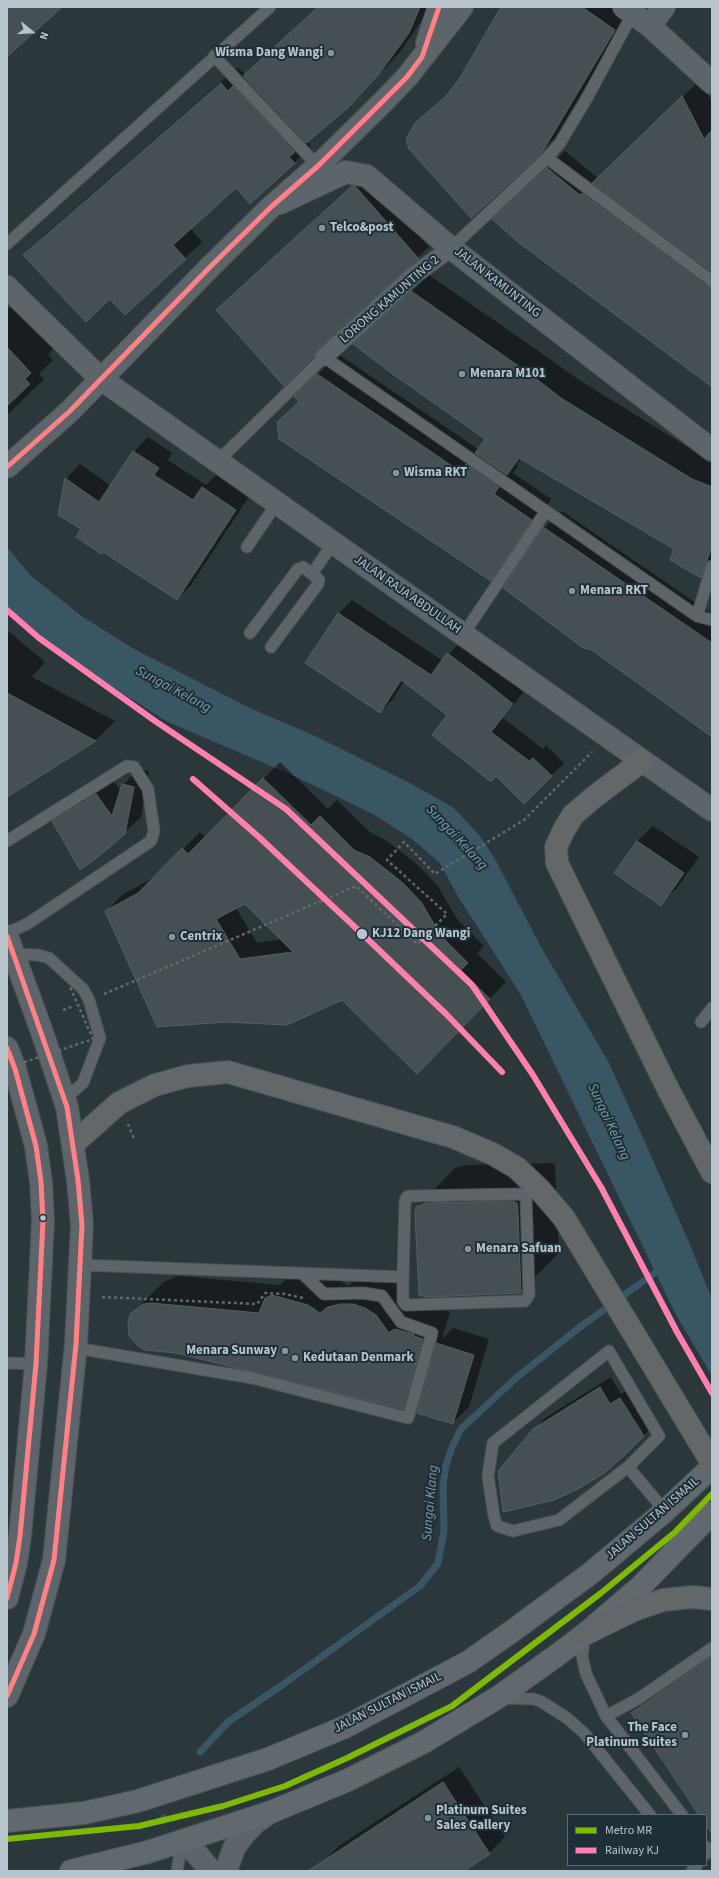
<!DOCTYPE html>
<style>
body{margin:0}
#map{position:relative;width:719px;height:1878px;overflow:hidden;background:#2c373c;font-family:"Source Sans 3",sans-serif}
canvas{display:block}
.frame{position:absolute;inset:0;border:8px solid #b8c4cc;pointer-events:none}
.legend{position:absolute;left:567px;top:1814px;width:140px;height:52px;box-sizing:border-box;background:#1f2f37;border:1px solid #5c6b73;margin:0;padding:5px 7px;list-style:none;font-size:12px;color:#b8c4cc}
.legend li{display:flex;align-items:center;gap:8px;height:20px}
.legend b{width:20px;border:1px solid #5c6b73}
.north{position:absolute;left:12px;top:12px;width:40px;height:40px;-webkit-text-stroke:3px #1f2f37;paint-order:stroke;rotate:108deg;font-size:11px;font-weight:700;line-height:16px;text-align:center;color:#b8c4cc}
.north::after{content:'';display:block;margin:auto;width:14px;height:18px;background:#b8c4cc;clip-path:polygon(50% 0,100% 100%,50% 72%,0 100%)}
</style>
<div id="map">
<canvas width="719" height="1878"></canvas>
<div class="frame"></div>
<ul class="legend">
<li><b style="height:5px;background:#7dba00"></b>Metro MR</li>
<li><b style="height:5px;background:#ff80b0"></b>Railway KJ</li>
</ul>
<div class="north">N</div>
</div>
<script>
const g = document.querySelector('canvas').getContext('2d');
g.lineJoin = 'round';
function fillPath(path, color) {
  g.fillStyle = color;
  g.fill(path, 'evenodd');
}
function shape(rows) {
  const path = new Path2D();
  for (const r of rows) {
    path.moveTo(r[0], r[1]);
    for (let i = 2; i < r.length; i += 2) path.lineTo(r[i], r[i + 1]);
  }
  return path;
}
function strokePath(path, color, width, dash) {
  g.strokeStyle = color;
  g.lineWidth = width;
  g.lineCap = dash ? 'butt' : 'round';
  g.setLineDash(dash || []);
  g.stroke(path);
}
function drawText(font, color, halo, rows, align = 'center') {
  g.font = font + ' "Source Sans 3",sans-serif';
  g.lineWidth = 4;
  g.setLineDash([]);
  g.textBaseline = 'middle';
  g.strokeStyle = halo;
  g.fillStyle = color;
  for (const [text, x, y, turn = 0] of rows) {
    g.save();
    g.translate(x, y);
    g.rotate((+turn || 0) * Math.PI / 180);
    g.textAlign = isNaN(turn) ? turn : align;
    if (halo) g.strokeText(text, 0, 0);
    g.fillText(text, 0, 0);
    g.restore();
  }
}
fillPath(shape([
 [7,547,30,575,83,617,134,649,250,708,315,736,412,784,454,808,480,836,495,859,541,947,608,1061,645,1142,688,1240,712,1299,712,1376,675,1313,521,995,459,898,439,862,412,839,373,814,292,775,168,722,114,688,57,649,7,607]
]), '#395665');
fillPath(shape([
 [318,7,431,7,400,52,369,85,306,141,311,146,294,163,236,187,190,228,202,242,185,258,110,298,25,255,41,238,238,67,245,75],
 [503,7,617,7,629,15,555,138,540,153,416,124,451,91,459,81],
 [700,80,712,103,712,386,511,202,565,151,598,178],
 [364,176,429,247,327,339,325,344,284,385,217,310],
 [429,275,547,357,579,380,712,462,712,565,701,576,675,549,522,458,516,465,518,466,513,473,551,499,511,560,490,580,300,402,295,397,338,354,478,449,486,438,355,344],
 [13,305,53,349,48,355,53,360,39,374,44,379,7,415,7,310],
 [148,437,172,453,168,460,206,485,217,474,250,495,191,585,177,599,82,528,66,479,80,464,111,486,134,452],
 [562,511,712,614,712,729,544,528],
 [352,600,443,661,461,641,525,690,503,718,543,749,546,745,564,763,524,802,497,775,491,781,449,715,404,681,393,699,380,712,339,613],
 [7,630,45,662,32,677,115,721,96,740,7,796],
 [280,762,328,809,337,800,371,833,387,841,419,866,437,885,457,919,484,946,477,953,506,982,434,1056,342,999,106,912,122,895,155,877,200,832,206,838],
 [245,903,282,939,257,943,236,908],
 [138,769,149,771,141,817,124,833,53,821,69,806,112,779,121,791,123,785],
 [653,826,699,857,677,888,661,904,637,841],
 [551,1163,555,1165,559,1253,520,1292,417,1207,455,1168,468,1165],
 [294,1271,336,1278,348,1286,356,1280,393,1281,403,1288,416,1307,440,1309,450,1312,442,1339,453,1328,489,1339,469,1407,453,1423,426,1385,403,1408,137,1308,165,1281,179,1276,280,1285],
 [611,1377,621,1394,631,1388,654,1425,624,1456,534,1430,545,1418],
 [712,1649,712,1832,706,1823,706,1815,700,1815,632,1713,661,1684],
 [459,1767,505,1837,489,1853,462,1871,329,1871,323,1862,339,1846]
]), '#0007');
strokePath(shape([
 [200,1752,228,1722,285,1683,420,1586,438,1563,444,1531,443,1485,446,1465,452,1447,461,1429,516,1378,580,1327,663,1267],
 [161,1821,164,1818]
]), '#395665', 7);
const building = shape([
 [7,7,62,7,7,57,7,7],
 [318,7,420,7,409,33,379,74,349,107,306,143,243,76,318,7],
 [501,7,582,7,615,30,541,154,471,218,409,149,406,139,415,123,445,97,458,81,501,7],
 [221,83,228,91,233,86,295,152,289,157,295,163,250,204,236,188,173,245,186,259,125,315,110,299,86,322,23,255,221,83],
 [682,96,704,139,712,130,712,272,592,183,682,96],
 [547,168,580,195,582,193,708,287,712,288,712,387,518,242,492,219,547,168],
 [352,186,355,186,419,259,407,268,317,350,314,356,284,386,216,310,352,186],
 [411,291,530,374,561,398,692,479,712,487,712,546,701,578,670,560,674,549,519,458,507,475,475,453,485,439,394,375,353,344,411,291],
 [7,347,31,373,25,379,30,384,7,406,7,347],
 [317,374,461,472,466,464,499,487,494,494,532,520,491,581,279,439,277,422,299,402,294,396,317,374],
 [133,451,159,468,154,475,193,500,202,487,236,510,177,600,103,552,101,554,76,537,81,529,58,515,65,478,99,502,133,451],
 [543,527,712,643,712,737,592,650,583,648,503,588,543,527],
 [338,613,431,675,447,653,478,676,513,704,491,732,529,761,533,758,552,776,524,804,496,776,491,782,432,735,447,715,401,680,380,713,305,663,338,613],
 [7,693,96,741,7,797,7,693],
 [263,778,311,825,320,816,354,850,370,857,403,883,421,902,441,936,468,963,461,970,490,999,417,1074,342,1000,287,1025,226,1022,157,1027,105,911,138,893,182,848,188,854,263,778],
 [245,904,293,952,240,959,216,919,245,904],
 [122,784,134,787,125,834,98,857,80,870,52,821,96,794,112,816,122,784],
 [637,841,684,873,661,906,614,873,637,841],
 [512,1201,517,1203,518,1212,521,1293,426,1297,419,1295,415,1215,416,1207,425,1203,512,1201],
 [272,1295,308,1305,320,1313,328,1307,340,1304,353,1304,365,1308,376,1315,389,1333,394,1329,414,1334,414,1336,423,1339,403,1409,176,1353,146,1350,139,1347,129,1336,128,1321,131,1313,143,1304,151,1303,259,1313,265,1298,272,1295],
 [436,1343,474,1355,453,1424,417,1413,436,1343],
 [600,1387,610,1404,620,1398,644,1436,624,1456,603,1474,578,1489,554,1500,503,1512,498,1471,533,1429,600,1387],
 [712,1656,712,1834,706,1825,706,1815,699,1815,631,1713,712,1656],
 [443,1782,490,1854,464,1871,308,1871,443,1782]
]);
fillPath(building, '#464f53');
strokePath(building, '#555e63', 1);
const service = shape([
 [214,56,318,166],
 [547,158,712,281],
 [7,244,270,7],
 [451,248,547,158,560,143,587,98,633,13],
 [218,461,324,357,697,616,712,620],
 [247,547,277,503],
 [312,574,333,543],
 [697,616,712,566],
 [250,633,298,569,303,567,312,574,319,580,318,584,271,647],
 [463,635,546,511],
 [7,841,127,766,134,767,148,789,154,831,151,841,27,924,7,933],
 [13,954,38,955,49,958,83,989,89,1000,100,1038,83,1083,65,1099],
 [701,1022,712,1008],
 [521,1194,526,1197,529,1295,525,1301,406,1305,403,1301,403,1277,405,1201,407,1197,410,1196,521,1194],
 [81,1265,403,1277],
 [76,1348,252,1378,408,1418,432,1333,401,1322,382,1296,363,1293,324,1294,303,1274],
 [609,1351,659,1436,628,1467,559,1520,513,1531,497,1526,494,1516,488,1476,493,1443,609,1351],
 [7,1363,36,1364],
 [628,1467,665,1511],
 [585,1635,582,1656,586,1674,606,1716,682,1815],
 [501,1698,534,1699,542,1702,567,1718,584,1733,650,1815],
 [606,1716,638,1699,712,1648],
 [706,1847,708,1851,706,1854],
 [177,1871,182,1841],
 [692,1871,697,1865]
]);
const pedestrian = shape([
 [324,357,414,275,451,248]
]);
const minor = shape([
 [624,7,650,26,712,83],
 [650,26,664,7],
 [280,203,346,172,367,176,451,248,712,450],
 [7,287,101,379],
 [182,1841,196,1853,211,1871],
 [226,1871,234,1848,244,1834,256,1822,269,1813]
]);
const tertiary = shape([
 [427,43,439,7],
 [101,379,712,810],
 [7,467,70,411,211,266,271,207,318,166,384,101,407,77,462,7],
 [7,936,42,1032,67,1107,78,1180,82,1225,76,1344,54,1560,34,1634,7,1696],
 [7,1048,15,1069,36,1146,41,1182,43,1221,36,1364,20,1536,16,1563,7,1598]
]);
const secondary = shape([
 [7,1821,84,1813,138,1801,268,1759,345,1727,468,1662,511,1632,591,1573,665,1511,712,1467],
 [71,1871,148,1852,271,1812,348,1780,424,1742,497,1698,556,1656,585,1634,641,1586,712,1513]
]);
const motorway = shape([
 [642,761,594,797,573,815,564,830,556,847,557,863,668,1089,712,1172],
 [73,1144,119,1103,155,1085,188,1076,228,1072,453,1137,493,1154,517,1168,540,1190,564,1218,712,1463],
 [585,1634,634,1610,663,1600,692,1597,712,1599]
]);
strokePath(service, '#4b5256', 13);
strokePath(pedestrian, '#4b5256', 19);
strokePath(minor, '#4b5256', 24);
strokePath(tertiary, '#4b5256', 24);
strokePath(secondary, '#4b5256', 24);
strokePath(motorway, '#495257', 24);
strokePath(shape([
 [104,994,356,886,417,944,447,914,387,860,404,842,435,874,524,820,592,752],
 [63,1010,74,1006],
 [128,1124,134,1139],
 [102,1297,257,1304,265,1293,285,1294,303,1298]
]), '#61696d', 2.5, [3, 3]);
strokePath(service, '#5d656a', 11);
strokePath(pedestrian, '#5d656a', 17);
strokePath(minor, '#5d656a', 22);
strokePath(tertiary, '#5d656a', 22);
strokePath(secondary, '#61696e', 22);
strokePath(motorway, '#626769', 22);
strokePath(shape([
 [7,1068,93,1039,70,987]
]), '#61696d', 2.5, [3, 3]);
strokePath(shape([
 [7,467,70,411,211,266,271,207,318,166,407,77,422,57,439,7],
 [7,936,67,1107,78,1180,82,1225,76,1344,54,1560,34,1634,7,1696],
 [7,1048,15,1069,36,1146,41,1182,43,1221,36,1364,20,1536,16,1563,7,1598]
]), '#ff8085', 5);
strokePath(shape([
 [7,610,39,638,155,721,286,809,472,985,533,1075,601,1187,677,1332,712,1393],
 [193,779,260,838,358,930,446,1014,502,1072]
]), '#ff80b0', 6);
strokePath(shape([
 [7,1839,139,1826,223,1806,285,1786,347,1758,452,1706,601,1593,674,1533,712,1494]
]), '#7dba00', 6);
for (const [x, y, r, color] of [
 [331,53,4,"#87939a"],
 [322,228,4,"#87939a"],
 [462,374,4,"#87939a"],
 [396,473,4,"#87939a"],
 [572,591,4,"#87939a"],
 [362,934,6,"#b8c4cc"],
 [172,937,4,"#87939a"],
 [43,1218,3.5,"#b8c4cc"],
 [468,1249,4,"#87939a"],
 [285,1351,4,"#87939a"],
 [295,1358,4,"#87939a"],
 [685,1735,4,"#87939a"],
 [428,1818,4,"#87939a"]
]) {
  const dot = new Path2D();
  dot.arc(x, y, r, 0, 2 * Math.PI);
  g.fillStyle = color;
  g.fill(dot);
  strokePath(dot, '#1f2f37', 1.5);
}
drawText('bold 13px', '#b8c4cc', '#1f2f37', [
 ["Wisma Dang Wangi",323,53,"right"],
 ["Telco&post",330,228],
 ["Menara M101",470,374],
 ["Wisma RKT",404,473],
 ["Menara RKT",580,591],
 ["Centrix",180,937],
 ["Menara Safuan",476,1249],
 ["Menara Sunway",277,1351,"right"],
 ["Kedutaan Denmark",303,1358],
 ["The Face",677,1728,"right"],
 ["Platinum Suites",677,1743,"right"],
 ["Platinum Suites",436,1811],
 ["Sales Gallery",436,1826]
], 'left');
drawText('13px', '#b8c4cc', '#1f2f37', [
 ["JALAN KAMUNTING",497,283,38],
 ["LORONG KAMUNTING 2",390,300,-41],
 ["JALAN RAJA ABDULLAH",407,595,35],
 ["JALAN SULTAN ISMAIL",653,1519,-41],
 ["JALAN SULTAN ISMAIL",388,1703,-27]
]);
drawText('bold 13px', '#b8c4cc', '#1f2f37', [
 ["KJ12 Dang Wangi",372,934]
], 'left');
drawText('italic 14px', '#789daf', '#1f2f37', [
 ["Sungai Kelang",173,690,28],
 ["Sungai Kelang",456,838,47],
 ["Sungai Kelang",608,1122,65],
 ["Sungai Klang",431,1503,-85]
]);
</script>
